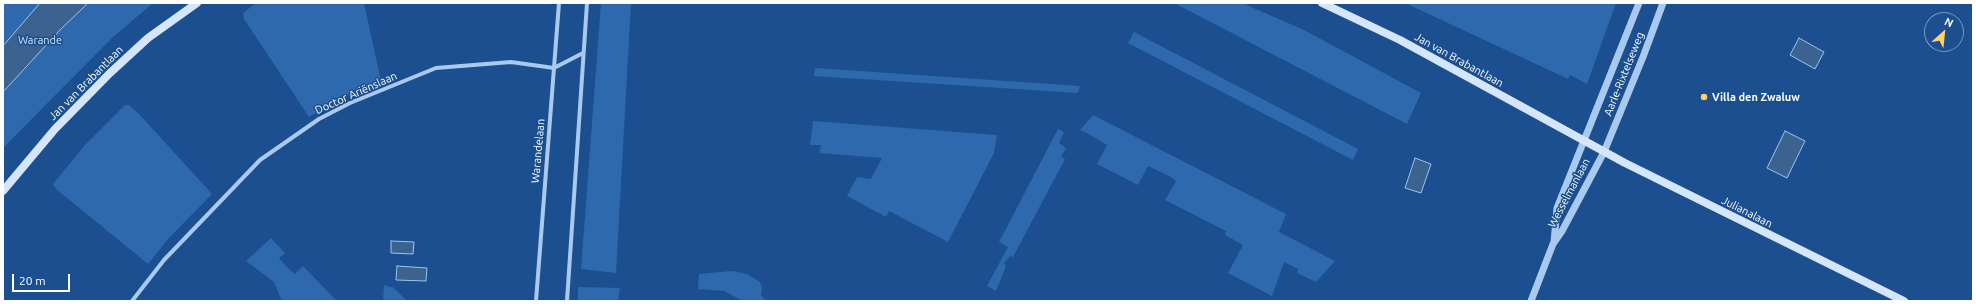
<!DOCTYPE html>
<meta charset="utf-8">
<style>
body{margin:0}
#map{position:relative;width:1976px;height:304px;overflow:hidden;background:#1b4f8f;font-family:Ubuntu,sans-serif}
canvas{display:block}
.frame{position:absolute;inset:0;border:4px solid #fff;pointer-events:none}
.north{position:absolute;left:1924px;top:12px;width:40px;height:40px;box-sizing:border-box;background:#1b4f8f;border:1px solid #7695bc;border-radius:50%;rotate:27deg;font-size:11px;font-weight:700;line-height:16px;text-align:center;color:#fff}
.north::after{content:'';display:block;margin:auto;width:14px;height:18px;background:#ffd166;clip-path:polygon(50% 0,100% 100%,50% 72%,0 100%)}
.scale{position:absolute;left:12px;top:274px;width:58px;height:18px;box-sizing:border-box;border:2px solid #fff;border-top:0;padding-left:5px;font-size:12px;line-height:14px;white-space:nowrap;color:#fff;-webkit-text-stroke:3px #1b4f8f;paint-order:stroke}
</style>
<div id="map">
<canvas width="1976" height="304"></canvas>
<div class="frame"></div>
<div class="north">N</div>
<div class="scale">20 m</div>
</div>
<script>
const g = document.querySelector('canvas').getContext('2d');
g.lineJoin = 'round';
function fillPath(path, color) {
  g.fillStyle = color;
  g.fill(path, 'evenodd');
}
function shape(rows) {
  const path = new Path2D();
  for (const r of rows) {
    path.moveTo(r[0], r[1]);
    for (let i = 2; i < r.length; i += 2) path.lineTo(r[i], r[i + 1]);
  }
  return path;
}
function strokePath(path, color, width, dash) {
  g.strokeStyle = color;
  g.lineWidth = width;
  g.lineCap = dash ? 'butt' : 'round';
  g.setLineDash(dash || []);
  g.stroke(path);
}
function drawText(font, color, halo, rows, align = 'center') {
  g.font = font + ' Ubuntu,sans-serif';
  g.lineWidth = 3;
  g.setLineDash([]);
  g.textBaseline = 'middle';
  g.strokeStyle = halo;
  g.fillStyle = color;
  for (const [text, x, y, turn = 0] of rows) {
    g.save();
    g.translate(x, y);
    g.rotate((+turn || 0) * Math.PI / 180);
    g.textAlign = isNaN(turn) ? turn : align;
    if (halo) g.strokeText(text, 0, 0);
    g.fillText(text, 0, 0);
    g.restore();
  }
}
fillPath(shape([
 [3,3,153,3,112,38,3,148],
 [256,3,364,3,381,81,357,90,309,117,244,19,243,13],
 [601,3,631,3,616,273,581,269],
 [1174,3,1242,3,1304,30,1421,93,1407,124],
 [1405,3,1616,3,1587,84,1570,75,1568,79],
 [1134,32,1358,149,1353,160,1128,43],
 [815,68,1080,86,1078,93,814,76],
 [125,105,129,105,140,115,212,194,169,238,148,264,56,189,53,184,85,145],
 [1093,115,1286,214,1279,232,1335,261,1316,282,1297,273,1298,269,1284,262,1272,296,1228,273,1243,245,1225,235,1226,231,1165,200,1176,181,1169,176,1148,166,1138,185,1097,164,1107,145,1087,133,1080,130],
 [813,121,997,135,994,153,948,242,889,211,886,217,847,196,857,177,871,179,882,158,819,153,821,145,810,145],
 [1058,129,1064,132,1059,143,1066,148,1061,157,1065,159,1013,257,1010,256,1004,263,1006,266,996,291,987,286,1008,247,999,242],
 [271,238,285,253,279,258,286,266,295,274,303,266,337,301,282,301,274,282,246,261],
 [732,271,747,274,760,282,762,288,761,295,766,301,743,301,724,291,698,289,699,274],
 [384,285,394,288,407,301,383,301],
 [578,287,620,288,618,301,578,301]
]), '#2e69ad');
const water = shape([
 [40,3,88,3,61,29,3,92,3,46,40,3],
 [1799,38,1824,52,1815,69,1790,55,1799,38],
 [1785,131,1805,141,1787,178,1767,168,1785,131],
 [1415,158,1431,164,1421,193,1405,188,1415,158],
 [391,241,414,242,413,254,391,253,391,241],
 [397,266,427,268,426,281,396,280,397,266]
]);
fillPath(water, '#3c6290');
strokePath(water, '#9cc4f0', 1);
strokePath(shape([
 [132,301,164,260,260,160,319,119,350,103,436,68,511,62,554,68,583,53],
 [536,301,559,3],
 [567,301,587,3]
]), '#a9c9ee', 4);
strokePath(shape([
 [1554,242,1557,208,1639,3],
 [1531,301,1553,244,1562,231,1604,152,1643,57,1663,3]
]), '#a9c9ee', 7);
strokePath(shape([
 [1322,3,1400,40,1625,163,1904,301],
 [3,191,55,129,110,73,148,38,197,3]
]), '#d6e6fa', 8);
for (const [x, y, r, color] of [
 [1704,97,4,"#ffd166"]
]) {
  const dot = new Path2D();
  dot.arc(x, y, r, 0, 2 * Math.PI);
  g.fillStyle = color;
  g.fill(dot);
  strokePath(dot, '#1b4f8f', 1.5);
}
drawText('11px', '#cfe3fa', '#1b4f8f', [
 ["Warande",40,40]
]);
drawText('11px', '#fff', '#1b4f8f', [
 ["Jan van Brabantlaan",1459,60,29],
 ["Aarle-Rixtelseweg",1624,74,-68],
 ["Jan van Brabantlaan",86,83,-45],
 ["Doctor Ariënslaan",356,93,-24],
 ["Warandelaan",538,151,-85],
 ["Wesselmanlaan",1569,193,-62],
 ["Julianalaan",1747,212,27]
]);
drawText('bold 11px', '#fff', '#1b4f8f', [
 ["Villa den Zwaluw",1712,97]
], 'left');
</script>
